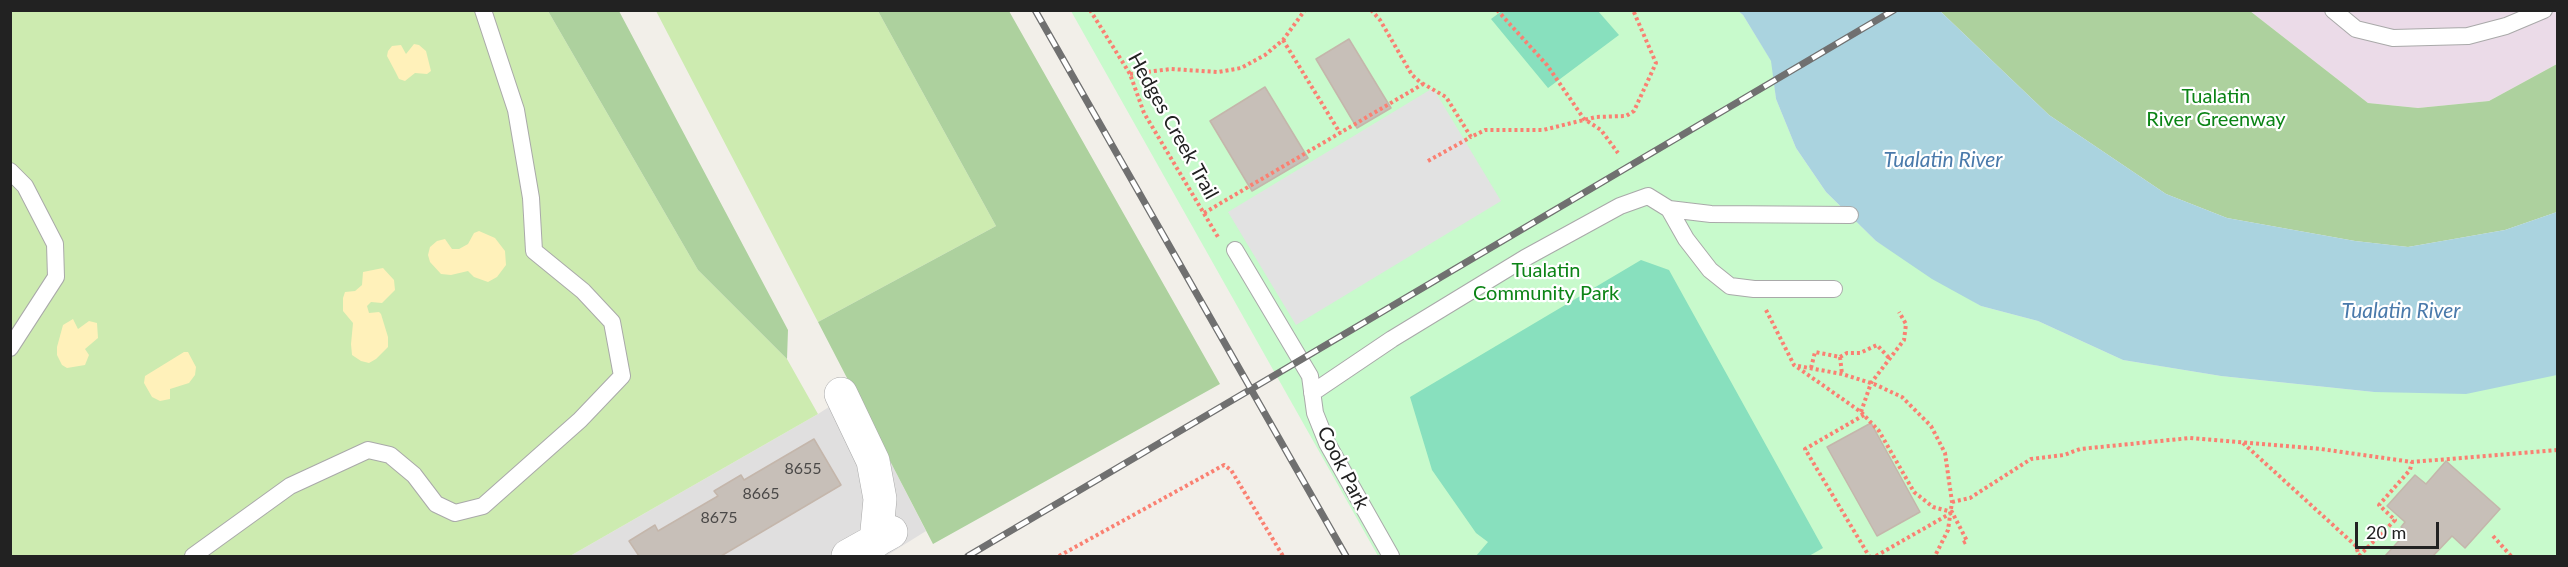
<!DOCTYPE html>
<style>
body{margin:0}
#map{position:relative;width:2568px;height:567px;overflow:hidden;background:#f2efe9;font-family:Lato,sans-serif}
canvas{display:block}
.frame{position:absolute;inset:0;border:12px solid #222;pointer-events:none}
.scale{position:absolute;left:2355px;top:522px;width:84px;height:27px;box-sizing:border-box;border:3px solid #222;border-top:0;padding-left:8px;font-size:18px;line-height:21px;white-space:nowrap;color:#222;-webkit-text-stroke:4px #fff;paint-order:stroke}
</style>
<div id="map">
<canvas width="2568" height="567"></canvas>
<div class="frame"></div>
<div class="scale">20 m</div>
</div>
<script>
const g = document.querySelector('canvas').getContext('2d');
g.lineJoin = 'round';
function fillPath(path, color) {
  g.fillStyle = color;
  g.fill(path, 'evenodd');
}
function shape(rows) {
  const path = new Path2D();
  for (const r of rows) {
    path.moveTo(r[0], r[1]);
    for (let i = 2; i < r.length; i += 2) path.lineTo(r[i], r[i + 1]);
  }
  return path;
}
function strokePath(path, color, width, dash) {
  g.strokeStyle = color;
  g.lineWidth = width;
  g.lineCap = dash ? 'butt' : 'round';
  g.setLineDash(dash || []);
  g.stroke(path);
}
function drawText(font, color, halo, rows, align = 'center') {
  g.font = font + ' Lato,sans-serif';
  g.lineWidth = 4.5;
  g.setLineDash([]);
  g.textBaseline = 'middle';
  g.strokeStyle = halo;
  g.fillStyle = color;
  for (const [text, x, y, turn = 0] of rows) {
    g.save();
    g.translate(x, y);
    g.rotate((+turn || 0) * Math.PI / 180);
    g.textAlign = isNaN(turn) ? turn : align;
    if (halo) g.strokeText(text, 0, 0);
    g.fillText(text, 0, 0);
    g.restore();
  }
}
fillPath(shape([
 [854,391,926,531,886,556,570,556,818,414]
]), '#e0dfdf');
fillPath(shape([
 [2250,11,2557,11,2557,64,2489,101,2418,108,2368,103]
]), '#ebdbe8');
fillPath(shape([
 [10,11,548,11,698,270,787,359,818,414,570,556,11,556],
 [656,11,878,11,996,226,818,322]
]), '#cdebb0');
fillPath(shape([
 [548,11,619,11,788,330,787,359,698,270],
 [878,11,1009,11,1220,384,933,544,818,322,996,226],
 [1940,11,2250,11,2368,103,2418,108,2489,101,2557,64,2557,212,2505,230,2408,247,2355,241,2227,218,2166,194,2049,115]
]), '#add19e');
fillPath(shape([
 [414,44,419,45,426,51,431,71,427,74,415,73,405,81,399,79,396,73,387,56,388,51,392,46,401,45,406,54],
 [479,231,495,238,505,251,506,265,497,277,488,282,474,277,468,271,451,275,441,274,430,262,428,255,430,247,437,241,445,239,452,249,459,249,468,244,474,233],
 [383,268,394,280,395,290,382,303,371,302,367,306,369,313,379,312,381,314,388,337,388,347,376,359,369,363,361,361,352,355,351,344,353,323,343,311,343,298,345,292,355,291,362,285,363,272],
 [73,319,78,329,89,321,97,323,98,338,85,349,89,355,85,365,67,368,62,365,57,355,57,347,63,325],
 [184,352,188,352,196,367,195,375,189,383,170,389,170,399,160,401,152,397,144,383,145,376]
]), '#fff1ba');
fillPath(shape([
 [1071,11,1738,11,1743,15,1772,62,1776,99,1796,148,1826,192,1876,241,1981,306,2038,321,2123,360,2221,376,2374,392,2557,375,2557,556,1378,556]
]), '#c8facc');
fillPath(shape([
 [1503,10,1598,11,1619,35,1548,88,1491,19],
 [1641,260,1669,270,1823,548,1809,556,1476,556,1488,542,1476,533,1432,470,1410,397]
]), '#88e0be');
fillPath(shape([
 [1433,88,1501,201,1296,325,1228,212]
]), '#e2e2e2');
fillPath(shape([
 [1738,11,1940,11,2049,115,2166,194,2227,218,2355,241,2408,247,2505,230,2557,212,2557,375,2466,394,2374,392,2221,376,2123,360,2038,321,1981,306,1932,279,1876,241,1826,192,1796,148,1776,99,1771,61,1743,15]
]), '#aad3df');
const building = shape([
 [1349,39,1391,108,1357,128,1316,59,1349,39],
 [1265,87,1308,158,1252,191,1210,121,1265,87],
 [1871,423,1920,512,1877,536,1827,447,1871,423],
 [814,439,841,485,721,556,639,556,629,541,655,525,658,531,718,496,714,491,741,475,744,480,814,439],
 [2446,461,2500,509,2465,548,2452,536,2433,556,2385,556,2407,532,2401,527,2405,522,2387,506,2415,475,2426,484,2446,461]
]);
fillPath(building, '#c7bfb8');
strokePath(building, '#c4b6ab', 1.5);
const service = shape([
 [2333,10,2356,29,2393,38,2468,36,2506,26,2544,10],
 [10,171,25,186,55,244,56,277,10,348],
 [1669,209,1711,214,1850,215],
 [1235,250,1310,376,1315,413,1327,443,1391,556],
 [1312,393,1392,339,1525,258,1620,206,1648,196,1669,209,1686,239,1710,270,1730,286,1754,289,1834,289],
 [193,556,290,486,368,450,390,455,414,475,436,504,455,513,483,506,580,420,622,376,612,322,583,291,534,251,531,198,516,110,483,10]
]);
const minor = shape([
 [841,394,873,461,880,499,876,541],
 [848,556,891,532]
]);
strokePath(service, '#a9a9a9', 18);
strokePath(minor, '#a9a9a9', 34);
strokePath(shape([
 [1090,10,1130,74,1144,113,1218,237],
 [1371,10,1380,20,1412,75,1420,82,1446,97,1471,137,1485,130,1543,130,1596,117,1626,116,1634,111,1656,63,1633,10],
 [1497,10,1547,65,1584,119,1601,130,1618,153],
 [1283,40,1340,133],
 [1130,74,1171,69,1218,72,1241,68,1265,55,1283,40,1305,10],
 [1428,161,1471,137],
 [1204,213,1423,84],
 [1766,310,1794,365,1861,412,1879,431,1914,492,1933,507,1952,512,1967,541,1963,543],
 [1840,357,1847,353,1860,353,1877,345,1890,359],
 [1798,366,1842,374,1874,384,1902,397,1931,426,1945,453,1952,502,1948,530,1935,556],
 [1811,368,1815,352,1840,357,1842,374],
 [1861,412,1871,383,1904,340,1906,324,1899,312],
 [1864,415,1805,449,1869,556],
 [2243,443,2356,546,2359,556],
 [1952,502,1970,498,2031,459,2064,455,2080,449,2190,438,2321,449,2412,462,2558,450],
 [2493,536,2511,556],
 [1059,556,1224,465,1231,470,1283,556],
 [1876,556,1951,513],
 [2359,556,2395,520,2379,505,2410,470,2412,462]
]), '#fa8072', 4, [3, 3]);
strokePath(service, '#fff', 16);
strokePath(minor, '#fff', 33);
const rail = shape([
 [1035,10,1346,556],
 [968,556,1894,10]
]);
strokePath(rail, '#707070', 7);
strokePath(rail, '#fff', 4.5, [14]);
drawText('16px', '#4b4948', null, [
 ["8655",803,469],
 ["8665",761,494],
 ["8675",719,518]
]);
drawText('20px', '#0c8416', '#fff', [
 ["Tualatin",2216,97],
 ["River Greenway",2216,120],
 ["Tualatin",1546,271],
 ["Community Park",1546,294]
]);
drawText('20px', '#222', '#fff', [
 ["Hedges Creek Trail",1173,126,61],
 ["Cook Park",1343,468,63]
]);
drawText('italic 21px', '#4a7aab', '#fff', [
 ["Tualatin River",1943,160],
 ["Tualatin River",2401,311]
]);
</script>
